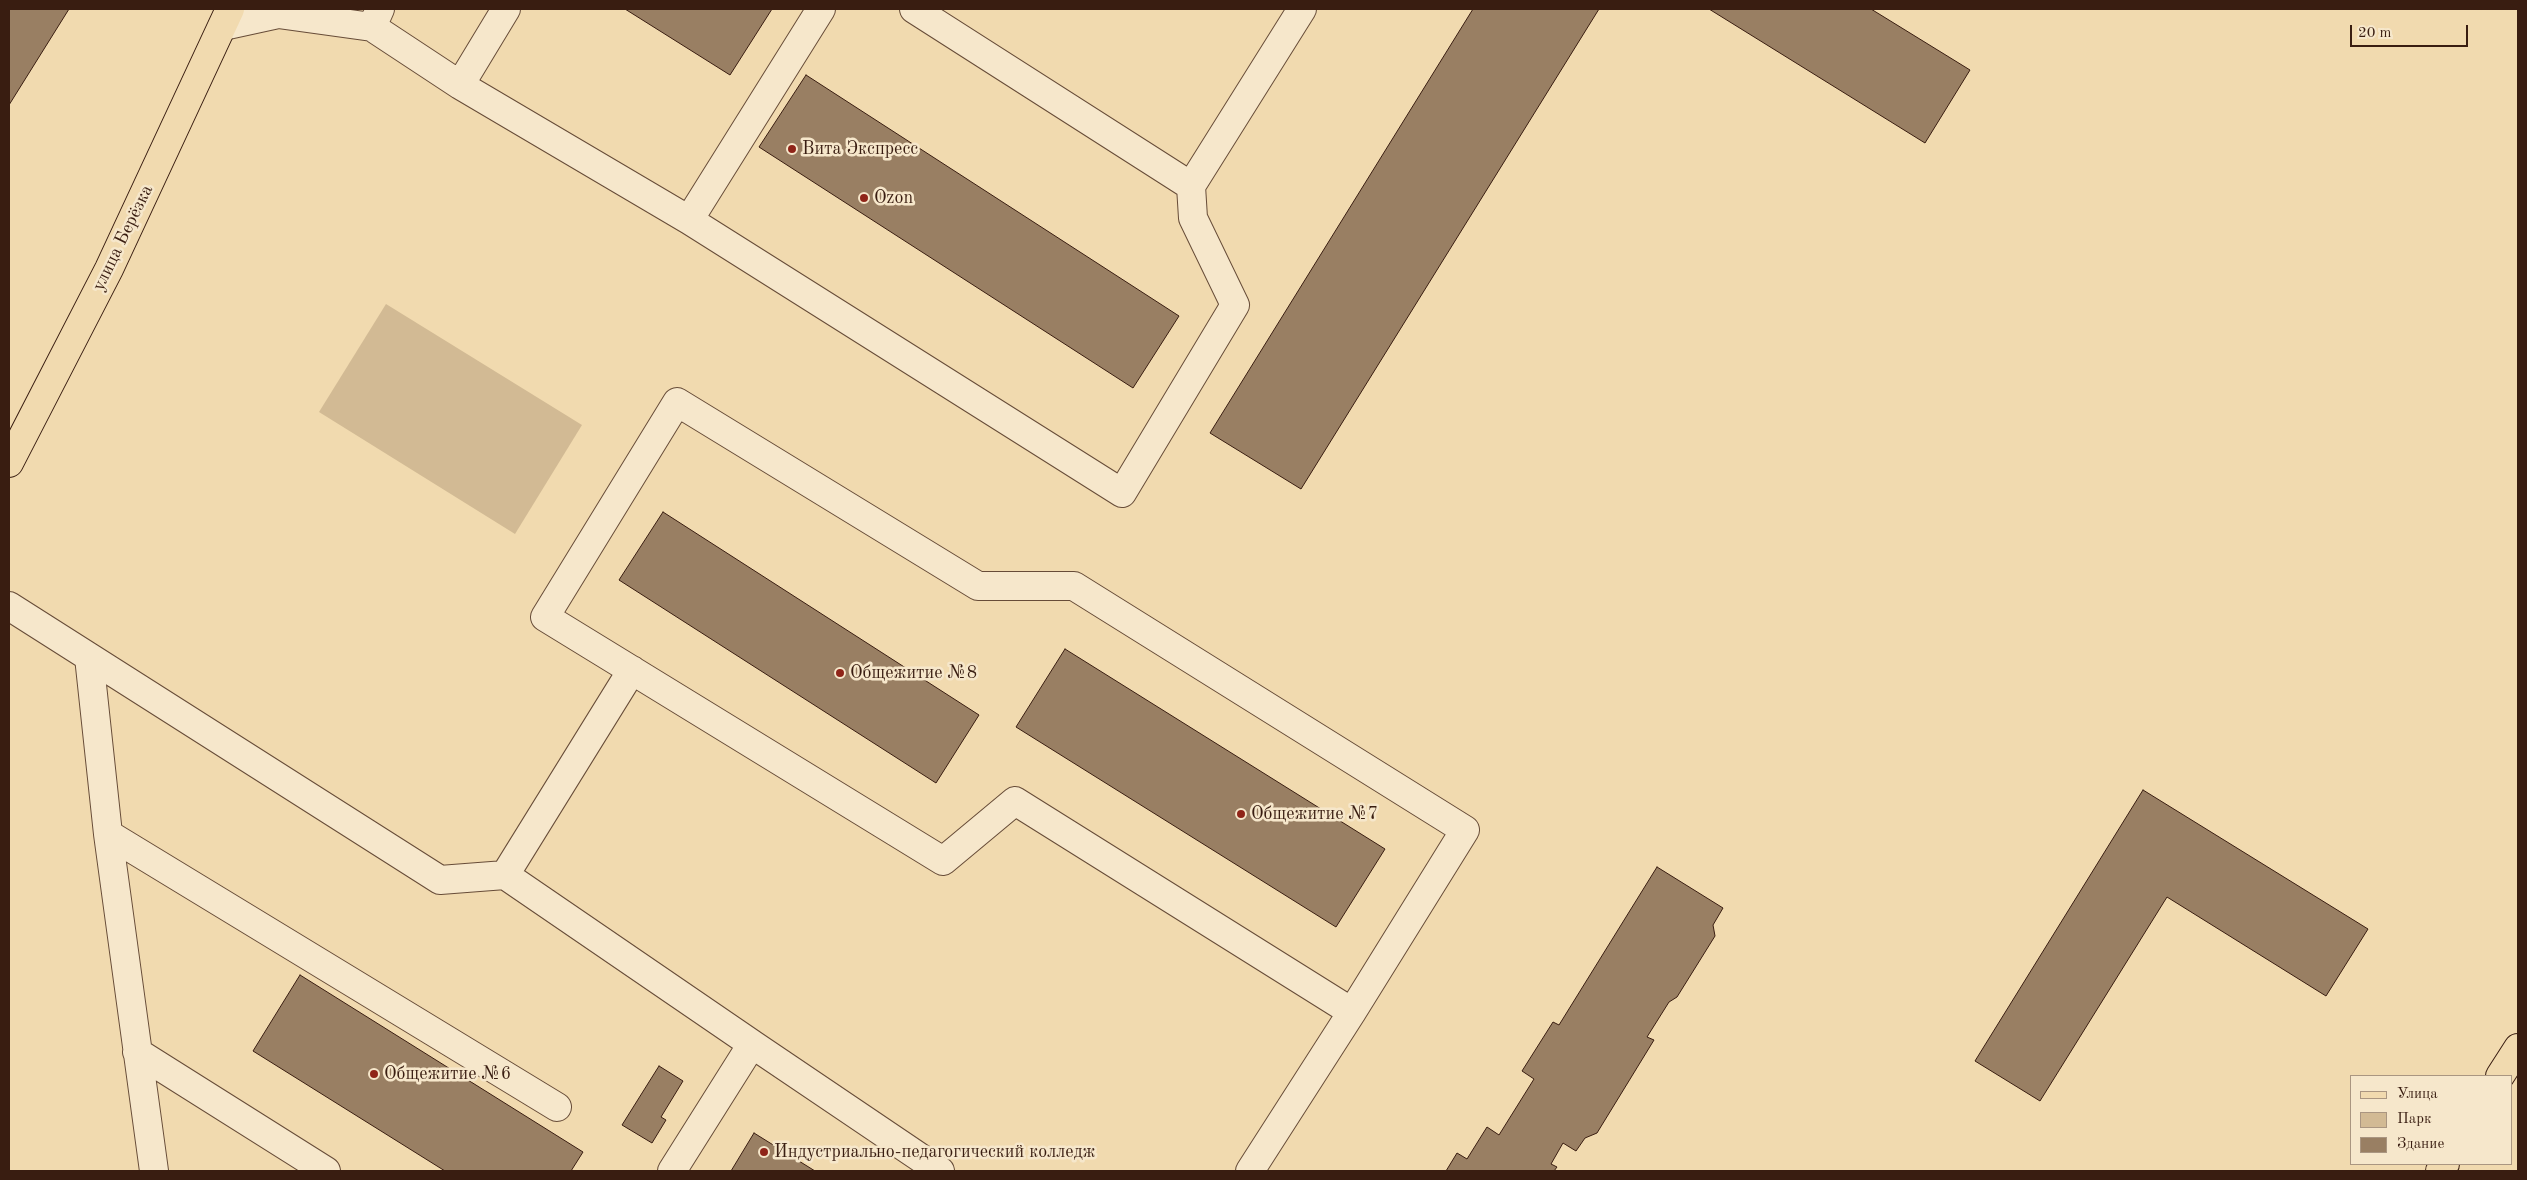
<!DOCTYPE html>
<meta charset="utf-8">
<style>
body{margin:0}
#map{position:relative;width:2527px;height:1180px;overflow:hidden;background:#f1daaf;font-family:"Old Standard TT",serif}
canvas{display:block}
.frame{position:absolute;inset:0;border:10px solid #391d11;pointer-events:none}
.legend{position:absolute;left:2350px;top:1075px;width:162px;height:90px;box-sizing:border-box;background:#f6e7cb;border:1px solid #aa9681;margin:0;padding:6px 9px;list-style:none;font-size:15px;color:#391d11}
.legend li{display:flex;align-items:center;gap:10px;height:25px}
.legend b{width:25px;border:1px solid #aa9681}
.scale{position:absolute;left:2350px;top:25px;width:118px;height:22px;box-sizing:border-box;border:2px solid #391d11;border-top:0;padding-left:6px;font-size:15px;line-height:18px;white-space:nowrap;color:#391d11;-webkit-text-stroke:4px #f6e7cb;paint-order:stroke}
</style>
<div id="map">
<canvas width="2527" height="1180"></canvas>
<div class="frame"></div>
<ul class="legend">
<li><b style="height:6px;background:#f1daaf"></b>Улица</li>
<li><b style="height:14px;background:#d2ba94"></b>Парк</li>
<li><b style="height:14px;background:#997f63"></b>Здание</li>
</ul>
<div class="scale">20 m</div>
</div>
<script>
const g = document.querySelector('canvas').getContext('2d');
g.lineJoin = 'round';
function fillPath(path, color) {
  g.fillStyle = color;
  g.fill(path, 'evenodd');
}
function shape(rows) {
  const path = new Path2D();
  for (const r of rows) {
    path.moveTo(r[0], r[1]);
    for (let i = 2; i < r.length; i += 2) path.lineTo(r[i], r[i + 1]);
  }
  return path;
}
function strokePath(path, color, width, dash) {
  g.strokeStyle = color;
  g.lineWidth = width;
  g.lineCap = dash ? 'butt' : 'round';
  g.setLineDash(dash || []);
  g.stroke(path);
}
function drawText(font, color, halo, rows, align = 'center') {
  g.font = font + ' "Old Standard TT",serif';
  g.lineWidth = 5;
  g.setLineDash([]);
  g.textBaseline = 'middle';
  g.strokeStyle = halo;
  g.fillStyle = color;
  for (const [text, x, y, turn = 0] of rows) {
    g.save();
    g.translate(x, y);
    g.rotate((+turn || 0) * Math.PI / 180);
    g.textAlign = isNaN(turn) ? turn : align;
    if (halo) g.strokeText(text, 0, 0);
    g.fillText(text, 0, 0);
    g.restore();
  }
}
fillPath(shape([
 [386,304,582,425,515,534,319,412]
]), '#d2ba94');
const building = shape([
 [9,9,69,9,9,105,9,9],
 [625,9,772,9,730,75,625,9],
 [1473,9,1599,9,1301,489,1210,433,1473,9],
 [1709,9,1871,9,1970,70,1925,143,1709,9],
 [806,75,1179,316,1133,388,759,147,806,75],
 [663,512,979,715,936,783,619,580,663,512],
 [1065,649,1385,849,1336,927,1016,727,1065,649],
 [2143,790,2368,929,2326,996,2167,897,2040,1101,1975,1061,2143,790],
 [1657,867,1723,908,1713,925,1715,936,1677,997,1669,1002,1647,1037,1654,1040,1597,1133,1585,1138,1576,1151,1563,1143,1551,1164,1557,1167,1554,1171,1446,1171,1457,1153,1467,1159,1487,1127,1499,1135,1534,1079,1522,1071,1553,1022,1559,1025,1657,867],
 [300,975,583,1152,571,1171,445,1171,253,1051,300,975],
 [659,1066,683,1081,661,1117,666,1120,652,1143,622,1125,659,1066],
 [754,1133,815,1171,731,1171,754,1133]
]);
fillPath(building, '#997f63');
strokePath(building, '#391d11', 1);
const minor = shape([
 [914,9,1191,186],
 [223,26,278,14,372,27,380,9],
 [372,27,460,85,689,220,1122,493,1235,305,1193,218,1191,186,1302,9],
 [460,85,506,9],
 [689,220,821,9],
 [9,606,440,880,505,875,752,1044],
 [89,657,108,834,154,1171],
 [108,834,557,1107],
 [505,875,632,670],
 [137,1052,326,1171],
 [672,1171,752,1044,940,1171],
 [1250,1171,1352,1012,1465,830,1074,586,978,586,677,402,545,617,943,861,1015,801,1352,1012]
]);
const major = shape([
 [9,463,109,269,230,9],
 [2500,1076,2518,1048],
 [2440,1171,2445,1164]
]);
strokePath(minor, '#674c38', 30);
strokePath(major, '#391d11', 30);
strokePath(minor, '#f6e7cb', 28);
strokePath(major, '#f1daaf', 28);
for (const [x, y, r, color] of [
 [792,149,5,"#8f2418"],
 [864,198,5,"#8f2418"],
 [840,673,5,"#8f2418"],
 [1241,814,5,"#8f2418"],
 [374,1074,5,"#8f2418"],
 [764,1152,5,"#8f2418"]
]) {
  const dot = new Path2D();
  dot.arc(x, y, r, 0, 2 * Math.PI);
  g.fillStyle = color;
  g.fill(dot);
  strokePath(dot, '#f6e7cb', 2);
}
drawText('18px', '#391d11', '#f6e7cb', [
 ["Вита Экспресс",802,149],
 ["Ozon",874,198],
 ["Общежитие №8",850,673],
 ["Общежитие №7",1251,814],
 ["Общежитие №6",384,1074],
 ["Индустриально-педагогический колледж",774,1152]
], 'left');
drawText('18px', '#391d11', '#f6e7cb', [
 ["улица Берёзка",123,238,-64]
]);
</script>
